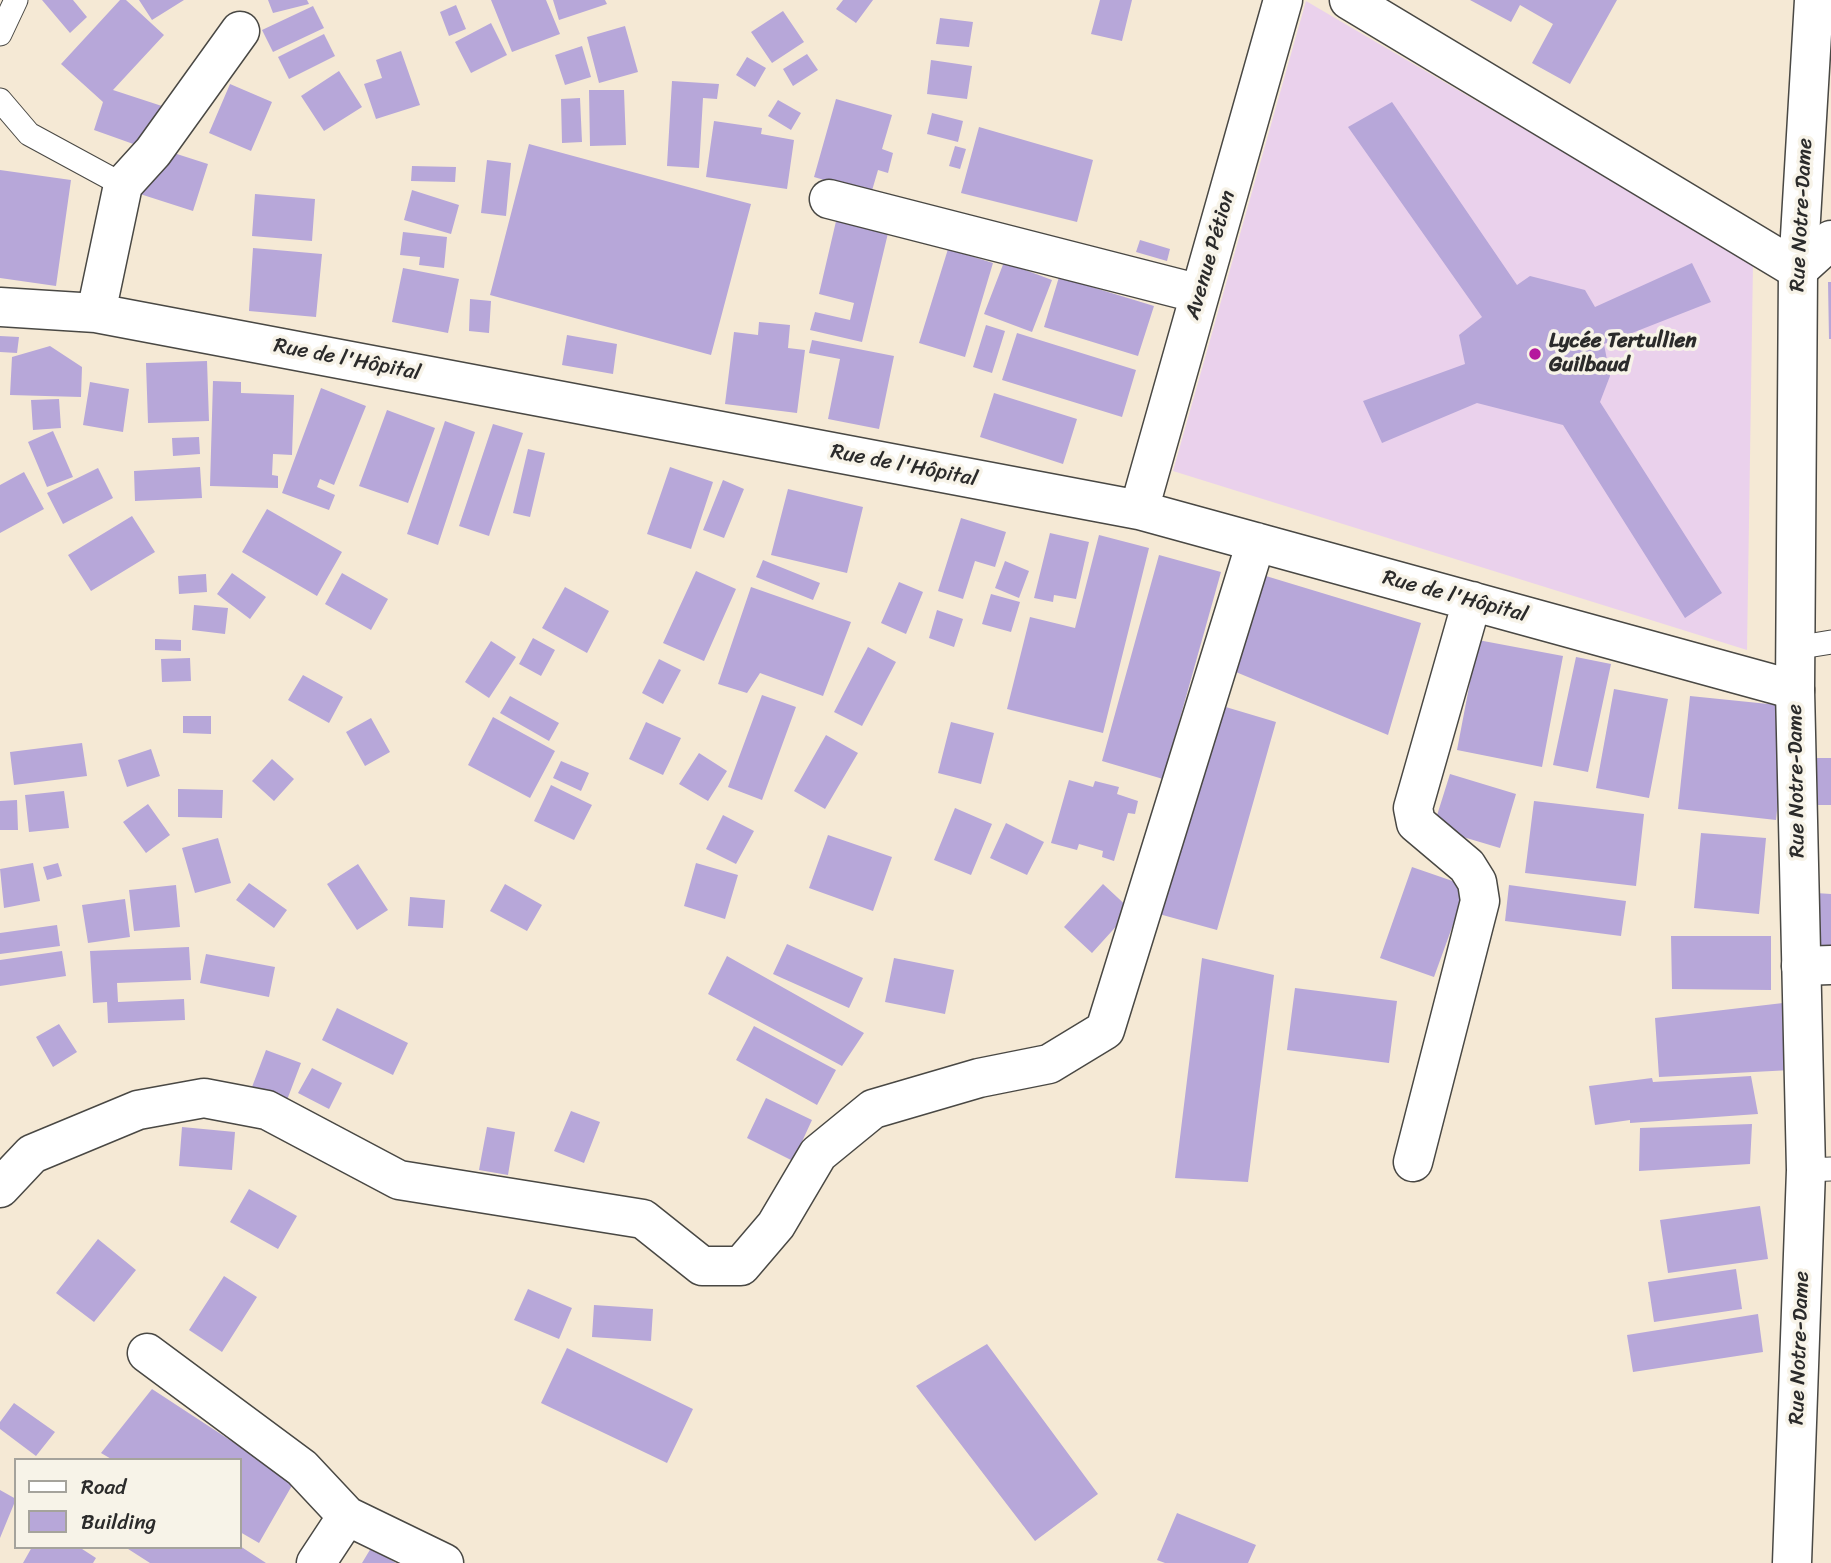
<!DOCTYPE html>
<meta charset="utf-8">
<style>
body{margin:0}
#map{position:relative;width:1831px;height:1563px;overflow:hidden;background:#f5e9d5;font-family:Sriracha,sans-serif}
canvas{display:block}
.legend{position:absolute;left:14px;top:1458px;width:228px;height:91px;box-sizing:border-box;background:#f7f3e8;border:2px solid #a5a39c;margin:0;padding:9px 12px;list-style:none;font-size:21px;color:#2b2b2b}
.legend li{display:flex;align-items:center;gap:14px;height:35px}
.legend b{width:35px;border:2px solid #a5a39c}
</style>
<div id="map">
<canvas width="1831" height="1563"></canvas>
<ul class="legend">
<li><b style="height:9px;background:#fff"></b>Road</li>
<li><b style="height:19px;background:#b7a7d9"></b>Building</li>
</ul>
</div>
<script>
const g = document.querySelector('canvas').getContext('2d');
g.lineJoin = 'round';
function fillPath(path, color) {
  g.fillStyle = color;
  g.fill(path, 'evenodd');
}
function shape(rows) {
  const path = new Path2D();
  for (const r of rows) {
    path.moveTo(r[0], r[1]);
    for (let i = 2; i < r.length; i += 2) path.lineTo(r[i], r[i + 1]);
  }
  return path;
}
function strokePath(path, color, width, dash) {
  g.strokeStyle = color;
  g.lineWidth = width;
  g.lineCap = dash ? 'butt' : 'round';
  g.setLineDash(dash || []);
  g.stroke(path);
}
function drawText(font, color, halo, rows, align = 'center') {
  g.font = font + ' Sriracha,sans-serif';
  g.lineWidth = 7;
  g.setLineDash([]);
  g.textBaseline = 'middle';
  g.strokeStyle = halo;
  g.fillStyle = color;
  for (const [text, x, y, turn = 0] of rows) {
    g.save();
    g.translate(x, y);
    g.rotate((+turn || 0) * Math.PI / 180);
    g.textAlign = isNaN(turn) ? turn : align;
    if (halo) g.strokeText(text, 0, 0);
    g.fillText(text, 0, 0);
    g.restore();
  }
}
fillPath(shape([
 [1306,1,1753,263,1747,650,1173,471]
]), '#ead1ec');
fillPath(shape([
 [42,0,73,0,87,17,70,33],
 [120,0,126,0,164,35,113,90,168,108,153,151,94,130,103,102,61,64],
 [139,0,184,0,152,20],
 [268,0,307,0,309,4,273,13],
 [491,0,546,0,560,34,512,52],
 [553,0,605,0,607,4,559,20],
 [843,0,873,0,856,23,836,9],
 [1100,0,1132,0,1122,41,1091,34],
 [1470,0,1617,0,1570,84,1532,63,1553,24,1520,5,1511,22],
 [456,5,466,29,449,36,440,12],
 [313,6,324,28,273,52,262,30],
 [783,11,804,42,772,63,751,32],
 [940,18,973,22,969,47,936,44],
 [491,23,507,55,471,73,455,42],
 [625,26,638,72,599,83,587,37],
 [324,34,335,56,289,79,278,57],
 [582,46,591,77,565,85,555,55],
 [401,51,420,105,376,119,364,84,382,78,376,60],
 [807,54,818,70,793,86,783,69],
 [747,57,766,68,755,87,736,75],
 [931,60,972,66,967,99,927,94],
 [339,71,362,107,324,131,301,96],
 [672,81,719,84,717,99,703,98,699,168,667,166],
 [230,84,272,102,251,151,209,133],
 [589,90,624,90,626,145,590,146],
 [580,98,582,142,562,143,561,99],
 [836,99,892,115,882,149,893,153,888,173,878,170,871,194,814,177],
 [778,100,801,113,791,130,768,116],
 [1392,102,1517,285,1530,276,1585,290,1595,307,1692,263,1711,302,1604,344,1610,376,1600,402,1722,593,1685,618,1563,425,1477,403,1382,443,1363,401,1465,364,1459,335,1482,317,1348,127],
 [932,113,963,121,958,142,927,134],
 [714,121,762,128,761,134,794,140,787,189,706,177],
 [979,127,1093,160,1077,222,961,193],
 [529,144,751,204,711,355,490,295],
 [955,146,966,149,960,169,949,166],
 [155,147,208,164,193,211,140,194],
 [487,160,511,163,506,216,481,213],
 [412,166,456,167,455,182,411,181],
 [0,170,71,180,56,286,0,278],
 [412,190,459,205,451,234,404,220],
 [255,194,315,199,312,241,252,236],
 [837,217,889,229,862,342,810,330,815,312,850,320,854,303,819,294],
 [403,232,447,237,444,268,419,265,420,257,400,255],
 [1140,240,1170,249,1167,261,1136,252],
 [253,248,322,254,316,317,249,311],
 [948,249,993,263,965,357,919,343],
 [1004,262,1052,280,1032,332,984,314],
 [403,268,459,279,448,333,392,322],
 [1059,277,1154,306,1138,356,1044,327],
 [1828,282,1831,282,1831,339,1829,339],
 [470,299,491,301,489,333,469,331],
 [759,322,790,325,788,348,805,350,797,413,725,404,734,332,758,335],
 [986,325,1005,331,992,373,973,367],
 [1017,333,1136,370,1122,417,1002,380],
 [567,335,617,344,613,374,562,365],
 [0,336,19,337,17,353,0,352],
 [812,340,894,356,879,429,828,419,840,359,809,353],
 [50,346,82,367,81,397,10,395,12,357],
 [207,361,209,421,148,423,146,363],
 [213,381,241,382,241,393,294,395,292,455,273,454,272,475,278,476,278,488,210,486],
 [90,382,129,389,123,432,83,425],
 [321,388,366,406,334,485,320,479,317,487,335,495,329,510,282,493],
 [994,393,1077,419,1063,464,980,437],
 [59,399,61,428,33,430,31,400],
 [387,410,435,428,408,503,359,486],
 [445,421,475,432,438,545,407,534],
 [493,424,523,433,489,536,459,526],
 [53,431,73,477,47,487,28,442],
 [199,437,200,454,173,456,172,438],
 [528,449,545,453,530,517,513,513],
 [200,467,202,498,135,501,134,471],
 [670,467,713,482,691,549,647,534],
 [98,468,113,498,63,524,47,493],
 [24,472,44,509,0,533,0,485],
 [723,480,744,489,724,538,703,530],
 [788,489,863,507,847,573,771,555],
 [267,509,342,552,317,596,242,552],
 [132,516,155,552,91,591,68,555],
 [961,518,1006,532,995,567,975,561,963,599,938,591],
 [1050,533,1089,542,1076,599,1054,595,1053,602,1034,598],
 [1099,535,1149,548,1103,733,1007,709,1030,617,1075,628],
 [1159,555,1221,572,1163,779,1102,761],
 [763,560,820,583,813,600,756,577],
 [1005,561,1029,571,1019,598,995,588],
 [696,571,736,589,704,661,663,643],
 [232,573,266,597,250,619,217,594],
 [342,573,388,599,371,630,325,604],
 [1256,573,1421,623,1388,735,1231,670],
 [206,574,207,592,179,594,178,576],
 [899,582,923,592,906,634,881,623],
 [565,587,609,611,587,653,542,628],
 [751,587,851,622,823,696,760,673,747,693,718,684],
 [991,594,1020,602,1011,632,982,624],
 [194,605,228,608,225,634,192,630],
 [937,610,963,619,954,647,929,638],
 [533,638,555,650,541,676,519,664],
 [155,639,181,640,181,651,155,650],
 [1478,640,1563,656,1542,767,1457,750],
 [491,641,516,657,489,698,465,682],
 [868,647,896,662,862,726,834,712],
 [1576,657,1611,664,1588,772,1553,765],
 [190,658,191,681,162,682,161,659],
 [659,659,681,670,663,704,642,693],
 [303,675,343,697,329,723,288,700],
 [1614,689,1668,699,1649,798,1596,788],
 [762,695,796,707,762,800,728,787],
 [510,696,559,723,549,741,500,713],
 [1690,696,1788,706,1776,820,1678,809],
 [1219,705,1276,722,1217,930,1159,914],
 [183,716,211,716,211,734,183,733],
 [493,717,555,751,530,798,468,765],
 [371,718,390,752,365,766,346,732],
 [646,722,681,738,663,775,629,759],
 [951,722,994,733,981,784,938,773],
 [826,735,858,753,825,809,794,791],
 [82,743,87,776,14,785,10,752],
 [151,749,160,776,127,787,118,760],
 [699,753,727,771,708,801,679,784],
 [1805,758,1831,758,1831,805,1806,805],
 [272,759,294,779,274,801,252,781],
 [561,761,589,773,581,791,553,778],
 [1450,774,1516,794,1500,848,1433,828],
 [1069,780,1093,787,1095,781,1119,787,1117,794,1138,801,1135,814,1128,813,1114,861,1102,857,1103,851,1079,844,1077,850,1051,843],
 [551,785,592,805,574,840,534,821],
 [178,789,223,790,222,818,178,817],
 [64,791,69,828,29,832,25,795],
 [17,800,18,830,0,830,0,801],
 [1534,801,1644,814,1636,886,1525,873],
 [148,804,170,835,146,853,123,822],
 [955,808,992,824,971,875,934,860],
 [723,815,754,831,736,864,706,849],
 [1006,823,1044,842,1027,875,990,858],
 [1701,833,1766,838,1759,914,1694,908],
 [828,835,892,857,873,911,809,888],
 [218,838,231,883,195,893,182,848],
 [33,863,40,901,4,908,0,869],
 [58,863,62,876,47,880,43,867],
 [696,863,738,875,725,919,684,906],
 [358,864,388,910,357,930,327,884],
 [1412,867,1467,886,1434,977,1380,958],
 [249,883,287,910,274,928,236,900],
 [505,884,542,905,527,931,490,911],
 [1103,884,1131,910,1092,953,1064,927],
 [176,885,180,927,134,931,129,890],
 [1509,885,1626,901,1621,936,1505,921],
 [1816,893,1831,894,1831,954,1813,953],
 [410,897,445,900,443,928,408,926],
 [125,899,130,937,88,943,82,905],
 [57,925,60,946,0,954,0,933],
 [1671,936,1771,936,1771,990,1672,989],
 [787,944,863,978,849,1008,773,974],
 [189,947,191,980,117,983,118,1002,184,999,185,1020,108,1023,107,1002,93,1003,90,951],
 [62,951,66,976,0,986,0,960],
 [206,954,275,967,269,997,200,983],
 [727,956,864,1033,842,1066,708,994],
 [894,958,954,970,945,1014,885,1002],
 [1202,958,1274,975,1248,1182,1175,1178],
 [1295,988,1397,1001,1389,1063,1287,1050],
 [1783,1003,1791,1070,1659,1077,1655,1018],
 [337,1008,408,1043,393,1075,322,1040],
 [59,1024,77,1052,53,1067,36,1037],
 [754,1026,836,1070,817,1105,736,1060],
 [266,1050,301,1063,287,1100,252,1087],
 [312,1068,342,1083,329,1109,298,1093],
 [1751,1076,1758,1114,1630,1123,1630,1120,1595,1125,1589,1086,1652,1078,1653,1082],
 [766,1098,812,1120,793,1161,747,1138],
 [571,1111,600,1122,584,1163,554,1151],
 [1752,1124,1750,1164,1639,1171,1640,1128],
 [182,1127,235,1132,232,1170,179,1166],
 [487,1127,515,1132,508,1175,479,1170],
 [249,1189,297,1216,278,1249,230,1222],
 [1760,1206,1768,1259,1668,1273,1660,1220],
 [98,1239,136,1270,94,1322,56,1293],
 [1736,1269,1742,1309,1654,1322,1648,1282],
 [224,1276,257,1297,222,1352,189,1330],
 [528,1289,572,1308,559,1339,514,1320],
 [594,1305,653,1309,651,1341,592,1337],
 [1758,1314,1763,1352,1633,1372,1627,1335],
 [987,1344,1098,1494,1035,1541,916,1386],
 [567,1348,693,1409,667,1463,541,1403],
 [152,1389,294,1482,259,1543,240,1532,240,1460,113,1460,101,1453],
 [14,1403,55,1432,36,1456,0,1429,0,1422],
 [0,1490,16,1499,0,1538],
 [1177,1513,1256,1545,1248,1563,1165,1563,1157,1560],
 [240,1546,266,1563,150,1563,125,1547],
 [32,1547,79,1547,96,1558,93,1563,23,1563],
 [371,1548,396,1563,362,1563]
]), '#b7a7d9');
const service = shape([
 [0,34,16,0],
 [0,100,29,134,123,185],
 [1795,648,1831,642],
 [1806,1170,1831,1169]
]);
const minor = shape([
 [1349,0,1798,270,1831,240],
 [829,199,1200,294],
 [0,307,96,313,1139,510,1795,690],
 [96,313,123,185,153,152,240,31],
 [1139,510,1283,0],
 [1801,966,1831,965],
 [1413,1162,1480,901,1477,882,1467,866,1416,823,1413,808,1472,601],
 [0,1188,32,1154,138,1110,204,1098,267,1110,399,1180,643,1219,702,1266,741,1266,776,1225,818,1154,873,1109,979,1078,1049,1064,1105,1030,1256,542],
 [147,1353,302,1468,347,1516,444,1563],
 [316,1563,347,1516]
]);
const tertiary = shape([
 [1792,1563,1806,1170,1795,690,1798,270,1814,0]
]);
strokePath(service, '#494844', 25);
strokePath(minor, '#494844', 41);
strokePath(tertiary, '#494844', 41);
strokePath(service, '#fff', 23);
strokePath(minor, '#fff', 38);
strokePath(tertiary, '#fff', 38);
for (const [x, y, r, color] of [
 [1535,354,7,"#b5179e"]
]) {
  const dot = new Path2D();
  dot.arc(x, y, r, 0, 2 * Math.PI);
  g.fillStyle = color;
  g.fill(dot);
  strokePath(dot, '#f7f3e8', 2.5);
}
drawText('21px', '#2b2b2b', '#f7f3e8', [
 ["Rue Notre-Dame",1802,215,-87],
 ["Avenue Pétion",1211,255,-74],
 ["Rue de l'Hôpital",347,360,11],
 ["Rue de l'Hôpital",904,466,11],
 ["Rue de l'Hôpital",1455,597,15],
 ["Rue Notre-Dame",1797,781,-91],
 ["Rue Notre-Dame",1800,1348,-88]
]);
drawText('bold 21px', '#2b2b2b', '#f7f3e8', [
 ["Lycée Tertullien",1549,342],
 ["Guilbaud",1549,366]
], 'left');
</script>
